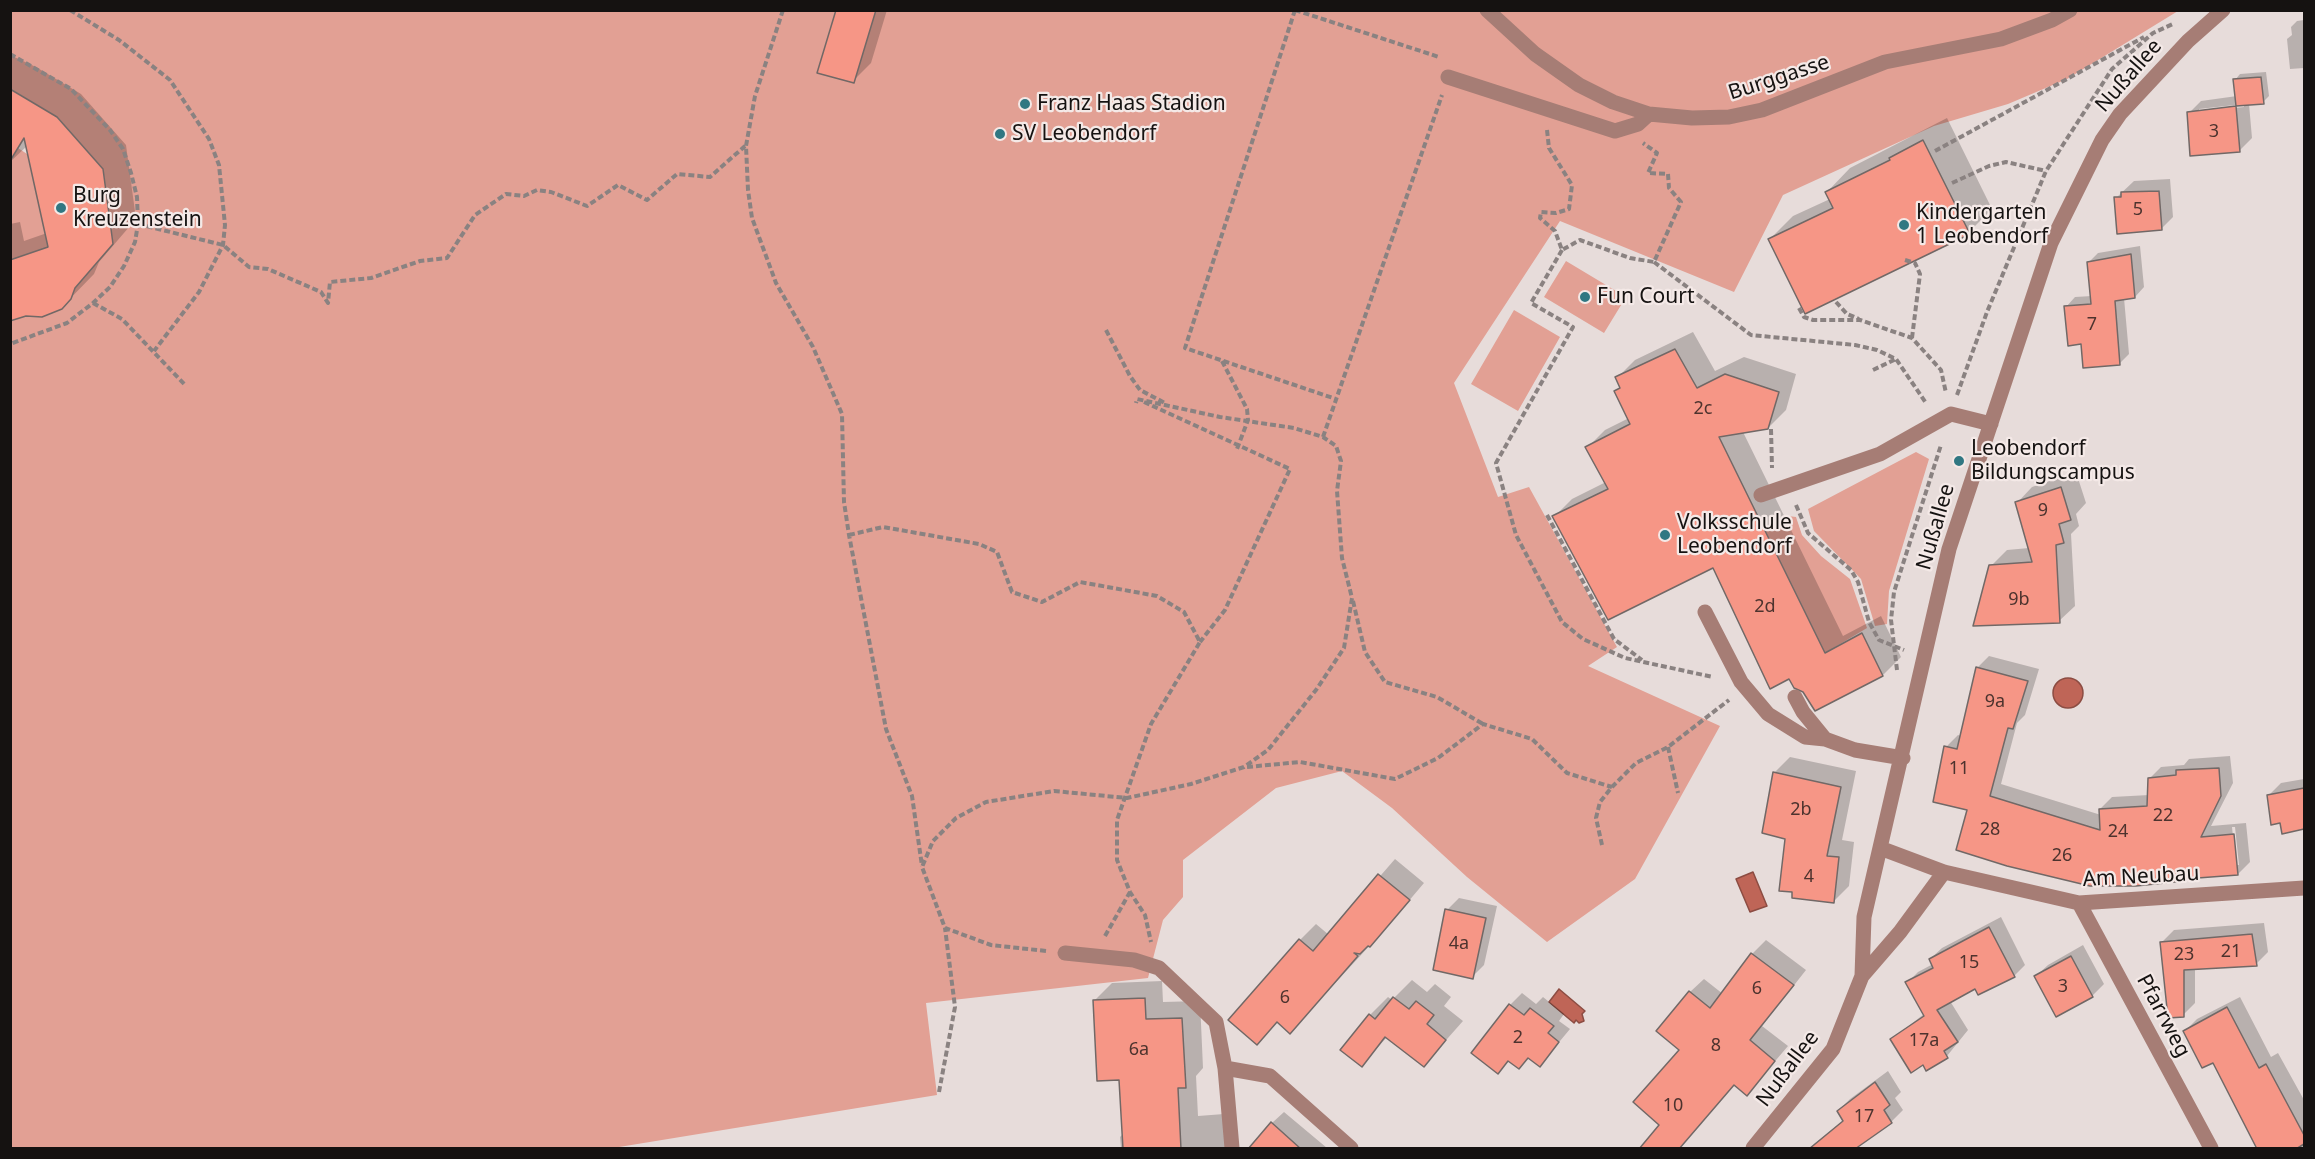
<!DOCTYPE html>
<meta charset="utf-8">
<style>
body{margin:0}
#map{position:relative;width:2315px;height:1159px;overflow:hidden;background:#e7dcda;font-family:"Noto Sans",sans-serif}
canvas{display:block}
.frame{position:absolute;inset:0;border:12px solid #151211;pointer-events:none}
</style>
<div id="map">
<canvas width="2315" height="1159"></canvas>
<div class="frame"></div>
</div>
<script>
const g = document.querySelector('canvas').getContext('2d');
g.lineJoin = 'round';
function fillPath(path, color) {
  g.fillStyle = color;
  g.fill(path, 'evenodd');
}
function shape(rows) {
  const path = new Path2D();
  for (const r of rows) {
    if (r.length === 3) {
      path.moveTo(r[0] + r[2], r[1]);
      path.arc(r[0], r[1], r[2], 0, 2 * Math.PI);
      continue;
    }
    path.moveTo(r[0], r[1]);
    for (let i = 2; i < r.length; i += 2) path.lineTo(r[i], r[i + 1]);
  }
  return path;
}
function strokePath(path, color, width, dash) {
  g.strokeStyle = color;
  g.lineWidth = width;
  g.lineCap = dash ? 'butt' : 'round';
  g.setLineDash(dash || []);
  g.stroke(path);
}
function drawText(font, color, halo, rows, align = 'center') {
  g.font = font + ' "Noto Sans",sans-serif';
  g.lineWidth = 4.5;
  g.setLineDash([]);
  g.textBaseline = 'middle';
  g.strokeStyle = halo;
  g.fillStyle = color;
  for (const [text, x, y, turn = 0] of rows) {
    g.save();
    g.translate(x, y);
    g.rotate((+turn || 0) * Math.PI / 180);
    g.textAlign = isNaN(turn) ? turn : align;
    if (halo) g.strokeText(text, 0, 0);
    g.fillText(text, 0, 0);
    g.restore();
  }
}
fillPath(shape([
 [11,10,2178,11,2067,79,2008,104,1934,126,1783,195,1734,292,1560,221,1454,383,1498,497,1529,487,1617,647,1588,666,1720,726,1635,879,1547,942,1467,877,1392,808,1342,771,1276,788,1183,860,1183,897,1163,920,1148,978,926,1003,937,1095,613,1148,11,1148,11,321,26,316,42,317,62,309,71,299,75,288,113,243,103,169,57,117,11,89],
 [18,148,33,158,53,245,11,260,11,161],
 [1566,261,1626,297,1604,333,1544,297],
 [1514,310,1560,337,1518,411,1471,384],
 [1916,452,1929,459,1889,591,1887,624,1875,626,1861,579,1814,531,1808,509],
 [1788,516,1796,517,1802,535,1821,556,1850,579,1867,628,1825,653,1765,531]
]), '#e2a094');
const water = shape([
 [2068,693,15],
 [1753,872,1767,906,1750,912,1736,879,1753,872],
 [1559,989,1585,1011,1582,1014,1584,1021,1579,1023,1576,1020,1574,1023,1549,1002,1559,989]
]);
fillPath(water, '#bf6557');
strokePath(water, '#8c4c42', 1.5);
fillPath(shape([
 [838,10,887,10,871,63,853,81],
 [2304,20,2304,68,2290,69,2287,39,2292,35,2291,27,2297,21],
 [10,55,36,67,81,94,126,145,136,219,99,262,94,274,61,308,10,319,10,224,20,222,24,241,47,233,27,146,10,162],
 [2266,72,2269,96,2263,102,2249,104,2252,138,2240,150,2189,113,2201,101,2237,96,2235,80,2240,74],
 [2244,104,2244,107,2199,112,2199,109],
 [1947,118,1992,209,1969,232,1769,240,1793,216,1830,199,1827,192,1850,168],
 [2170,179,2173,217,2161,229,2116,198,2134,181],
 [2140,246,2144,287,2135,297,2124,298,2129,354,2120,363,2083,343,2066,307,2075,297,2092,296,2088,263,2098,253],
 [1693,332,1715,371,1744,357,1796,374,1786,410,1768,428,1743,432,1843,636,1881,616,1901,657,1883,675,1815,709,1714,566,1554,517,1572,499,1606,482,1587,448,1605,430,1629,418,1616,391,1621,386,1617,378,1635,360],
 [2076,472,2086,503,2076,514,2079,526,2071,534,2075,606,2059,621,1991,566,2007,550,2029,548,2017,503,2032,487],
 [1989,656,2039,669,2025,715,2017,723,2001,784,2101,815,2100,809,2112,797,2149,795,2149,779,2161,767,2184,765,2189,759,2230,756,2233,783,2211,826,2246,823,2250,862,2238,874,2186,877,1969,808,1946,747,1958,735,1961,736,1977,668],
 [2232,827,2235,827,2239,865,2236,865],
 [1790,757,1856,771,1842,840,1854,842,1849,886,1833,902,1774,773],
 [2304,779,2304,827,2284,832,2269,795,2281,783],
 [1395,859,1424,883,1385,929,1290,1032,1278,1021,1257,1043,1300,940,1316,924,1329,935],
 [1459,898,1497,906,1484,965,1472,977,1447,910],
 [2001,917,2025,965,2014,976,1975,987,1950,1001,1968,1030,1947,1056,1923,1063,1892,1039,1924,1014,1907,983,1918,972,1933,964,1930,959,1942,948],
 [2264,923,2268,952,2256,964,2195,968,2195,1003,2183,1015,2162,942,2174,930],
 [1766,940,1806,970,1762,1026,1788,1046,1747,1094,1735,1084,1680,1148,1641,1148,1661,1125,1681,1049,1690,992,1704,979,1723,994,1752,954],
 [2083,945,2104,984,2092,996,2036,976,2048,965],
 [1412,980,1427,992,1435,984,1451,997,1444,1006,1463,1021,1424,1065,1387,1037,1362,1065,1342,1049,1370,1015,1388,997,1392,1000],
 [1162,981,1163,1002,1200,1001,1203,1068,1196,1076,1198,1116,1224,1114,1226,1148,1121,1148,1120,1137,1124,1133,1121,1079,1094,1001,1112,983],
 [1522,993,1536,1004,1543,997,1564,1014,1559,1021,1570,1029,1540,1065,1529,1057,1519,1067,1509,1060,1498,1072,1510,1005],
 [2240,997,2271,1057,2278,1053,2304,1100,2304,1148,2260,1148,2214,1061,2185,1031,2197,1019],
 [1888,1071,1901,1092,1895,1098,1903,1110,1891,1122,1855,1147,1856,1148,1809,1148,1844,1120,1838,1111,1850,1099],
 [1284,1112,1327,1148,1257,1148,1272,1123]
]), '#0003');
const building = shape([
 [836,10,876,10,854,83,817,73,836,10],
 [2261,77,2264,104,2236,106,2233,79,2261,77],
 [10,89,57,117,103,169,113,244,75,288,71,299,62,309,42,317,26,316,10,321,10,260,48,247,24,138,10,161,10,89],
 [2236,106,2240,152,2190,156,2187,112,2236,106],
 [1923,140,1970,234,1805,314,1768,239,1833,208,1825,192,1890,160,1889,158,1923,140],
 [2159,191,2162,230,2117,234,2114,197,2121,197,2121,192,2159,191],
 [2131,254,2135,298,2115,301,2120,365,2083,368,2081,344,2068,346,2064,306,2091,304,2087,262,2131,254],
 [1675,349,1697,388,1725,374,1779,392,1768,429,1719,437,1825,653,1862,633,1883,676,1815,711,1803,692,1794,688,1789,679,1770,689,1713,568,1608,620,1552,516,1608,489,1585,447,1630,424,1614,391,1620,388,1615,377,1675,349],
 [2061,487,2071,520,2059,524,2064,543,2056,545,2060,623,1973,626,1989,565,2032,562,2015,502,2061,487],
 [1976,667,2028,681,2013,729,2008,728,1990,796,2100,830,2099,809,2147,806,2148,778,2176,775,2176,770,2219,768,2221,796,2201,837,2234,834,2238,875,2184,879,2184,881,2136,886,2090,886,2007,866,1956,850,1967,810,1933,802,1944,746,1957,749,1976,667],
 [1773,772,1841,787,1827,856,1839,857,1834,903,1792,898,1792,892,1779,891,1785,839,1762,833,1773,772],
 [2304,788,2304,829,2282,834,2280,823,2271,825,2267,795,2304,788],
 [1378,874,1410,900,1370,947,1368,946,1360,954,1354,953,1358,956,1290,1034,1277,1022,1257,1045,1228,1020,1299,939,1313,951,1378,874],
 [1445,909,1486,918,1473,979,1433,970,1445,909],
 [1989,927,2015,977,1978,995,1975,989,1937,1010,1958,1042,1944,1051,1948,1058,1926,1071,1923,1065,1911,1073,1890,1039,1924,1016,1905,982,1933,968,1929,959,1989,927],
 [2252,934,2257,966,2184,970,2184,1017,2168,1018,2160,942,2252,934],
 [1751,953,1794,985,1750,1040,1775,1061,1747,1096,1734,1085,1679,1149,1639,1149,1659,1125,1633,1102,1679,1050,1656,1031,1689,991,1710,1008,1751,953],
 [2071,956,2093,997,2056,1017,2034,976,2071,956],
 [1393,997,1409,1009,1416,1001,1434,1015,1427,1024,1446,1040,1424,1067,1385,1037,1362,1067,1340,1050,1369,1014,1375,1019,1393,997],
 [1145,998,1146,1019,1182,1018,1186,1088,1178,1088,1181,1149,1123,1149,1119,1080,1097,1081,1093,1000,1145,998],
 [1509,1004,1524,1015,1530,1008,1554,1026,1548,1033,1559,1042,1540,1067,1528,1058,1519,1069,1508,1061,1498,1074,1471,1053,1509,1004],
 [2227,1007,2259,1068,2266,1064,2304,1135,2304,1144,2296,1149,2257,1149,2213,1063,2202,1068,2183,1031,2227,1007],
 [1875,1082,1890,1105,1884,1110,1892,1123,1855,1149,1809,1149,1843,1121,1837,1111,1875,1082],
 [1271,1122,1301,1149,1248,1149,1271,1122]
]);
fillPath(building, '#f69686');
strokePath(building, '#716866', 1.5);
strokePath(shape([
 [70,10,119,40,170,80,209,139,219,165,225,225,223,245,199,292,154,351],
 [783,10,755,96,746,146,748,190,752,218,776,283,813,347,842,414,844,502,849,535,886,729,912,796,922,866],
 [1295,10,1439,57],
 [1295,10,1185,348,1336,399],
 [10,54,71,89,110,130,123,149,131,173,137,197,138,224,135,242,124,266,110,287,93,303,67,323,10,344],
 [1547,130,1549,148,1572,185,1569,209,1556,213,1541,212,1540,218,1555,231,1562,250,1580,240,1630,258,1654,262,1681,202,1669,188,1668,174,1648,173,1657,153,1643,143],
 [1935,151,2144,37],
 [1952,183,1989,166,2006,162,2046,171],
 [138,224,223,245,249,267,268,269,321,292,328,303,330,282,371,278,420,261,447,258,475,215,506,194,524,196,537,190,551,192,587,206,618,185,647,200,677,174,710,177,745,146],
 [1562,250,1531,303,1573,327,1496,463,1516,535,1562,622,1583,639,1625,658,1713,677],
 [1905,260,1915,263,1920,274,1912,338],
 [1654,262,1751,335,1855,345,1877,350,1896,359,1926,403],
 [1836,302,1847,314,1859,319],
 [93,303,122,319,186,386],
 [1799,308,1804,317,1813,320,1860,320,1912,338,1941,370,1946,393],
 [1106,330,1130,376,1140,390,1165,403],
 [1222,361,1247,409,1248,420,1237,449],
 [1873,370,1896,359],
 [1957,395,1987,312,2046,171,2112,69,2153,33,2173,24],
 [1144,402,1290,469,1225,610,1200,642],
 [1771,429,1772,468],
 [1323,437,1442,95],
 [1796,505,1808,533,1851,570,1858,582,1869,622,1879,640,1904,650],
 [1547,515,1614,639,1642,660],
 [849,535,883,527,979,544,997,552,1012,592,1042,602,1080,582,1157,596,1184,612,1200,642,1151,724,1117,820,1117,860,1130,892,1145,915,1151,942],
 [1353,601,1365,652,1385,682,1437,697,1483,724],
 [1897,670,1891,620,1894,592,1941,445],
 [1668,747,1678,793],
 [1247,767,1300,762,1395,779,1438,758,1483,724,1532,739,1567,773,1612,787],
 [1602,845,1596,818,1600,802,1612,787,1636,763,1668,747,1729,700],
 [1105,936,1130,892],
 [1046,951,991,945,945,928,922,867,933,841,956,818,986,802,1054,791,1127,798,1191,784,1244,767,1268,750,1316,690,1344,648,1352,598,1342,558,1337,491,1341,461,1336,446,1323,437,1294,428,1220,417,1137,399,1136,403],
 [939,1092,955,1007,945,928]
]), '#8a8281', 4, [6, 3]);
strokePath(shape([
 [1487,10,1535,54,1579,85,1613,102,1649,114,1692,118,1729,117,1762,110,1885,62,2001,39,2052,20,2070,10],
 [1448,77,1615,131,1638,124,1649,114],
 [1761,495,1880,454,1951,414,1991,424],
 [1705,612,1741,682,1768,714,1805,737,1825,739,1855,750,1903,758],
 [1795,697,1803,712,1825,739],
 [1880,848,1944,872,2079,903,2304,888],
 [2079,903,2211,1148],
 [1065,953,1134,960,1159,968,1216,1022,1225,1068],
 [1862,976,1900,932,1944,872],
 [1232,1148,1225,1068,1270,1076,1351,1148],
 [1753,1148,1833,1049,1862,976,1864,917,1949,549,2051,243,2102,140,2120,114,2188,41,2223,10]
]), '#a67d75', 15);
for (const [x, y, r, color] of [
 [1025,104,6,"#307782"],
 [1000,134,6,"#307782"],
 [61,208,6,"#307782"],
 [1904,225,6,"#307782"],
 [1585,297,6,"#307782"],
 [1959,461,6,"#307782"],
 [1665,535,6,"#307782"]
]) {
  const dot = new Path2D();
  dot.arc(x, y, r, 0, 2 * Math.PI);
  g.fillStyle = color;
  g.fill(dot);
  strokePath(dot, '#f4e9e7', 2);
}
drawText('18px', '#4d332e', null, [
 ["3",2214,132],
 ["5",2138,210],
 ["7",2092,325],
 ["2c",1703,409],
 ["9",2043,511],
 ["9b",2019,600],
 ["2d",1765,607],
 ["9a",1995,702],
 ["11",1959,769],
 ["2b",1801,810],
 ["22",2163,816],
 ["28",1990,830],
 ["24",2118,832],
 ["26",2062,856],
 ["4",1809,877],
 ["4a",1459,944],
 ["21",2231,952],
 ["23",2184,955],
 ["15",1969,963],
 ["3",2063,987],
 ["6",1757,989],
 ["6",1285,998],
 ["2",1518,1038],
 ["17a",1924,1041],
 ["8",1716,1046],
 ["6a",1139,1050],
 ["10",1673,1106],
 ["17",1864,1117]
]);
drawText('21px', '#151211', '#f4e9e7', [
 ["Nußallee",2129,76,-49],
 ["Burggasse",1779,78,-18],
 ["Nußallee",1936,527,-74],
 ["Am Neubau",2141,877,-3],
 ["Pfarrweg",2163,1016,62],
 ["Nußallee",1788,1069,-53]
]);
drawText('21px', '#151211', '#f4e9e7', [
 ["Franz Haas Stadion",1037,104],
 ["SV Leobendorf",1012,134],
 ["Burg",73,196],
 ["Kreuzenstein",73,220],
 ["Kindergarten",1916,213],
 ["1 Leobendorf",1916,237],
 ["Fun Court",1597,297],
 ["Leobendorf",1971,449],
 ["Bildungscampus",1971,473],
 ["Volksschule",1677,523],
 ["Leobendorf",1677,547]
], 'left');
</script>
